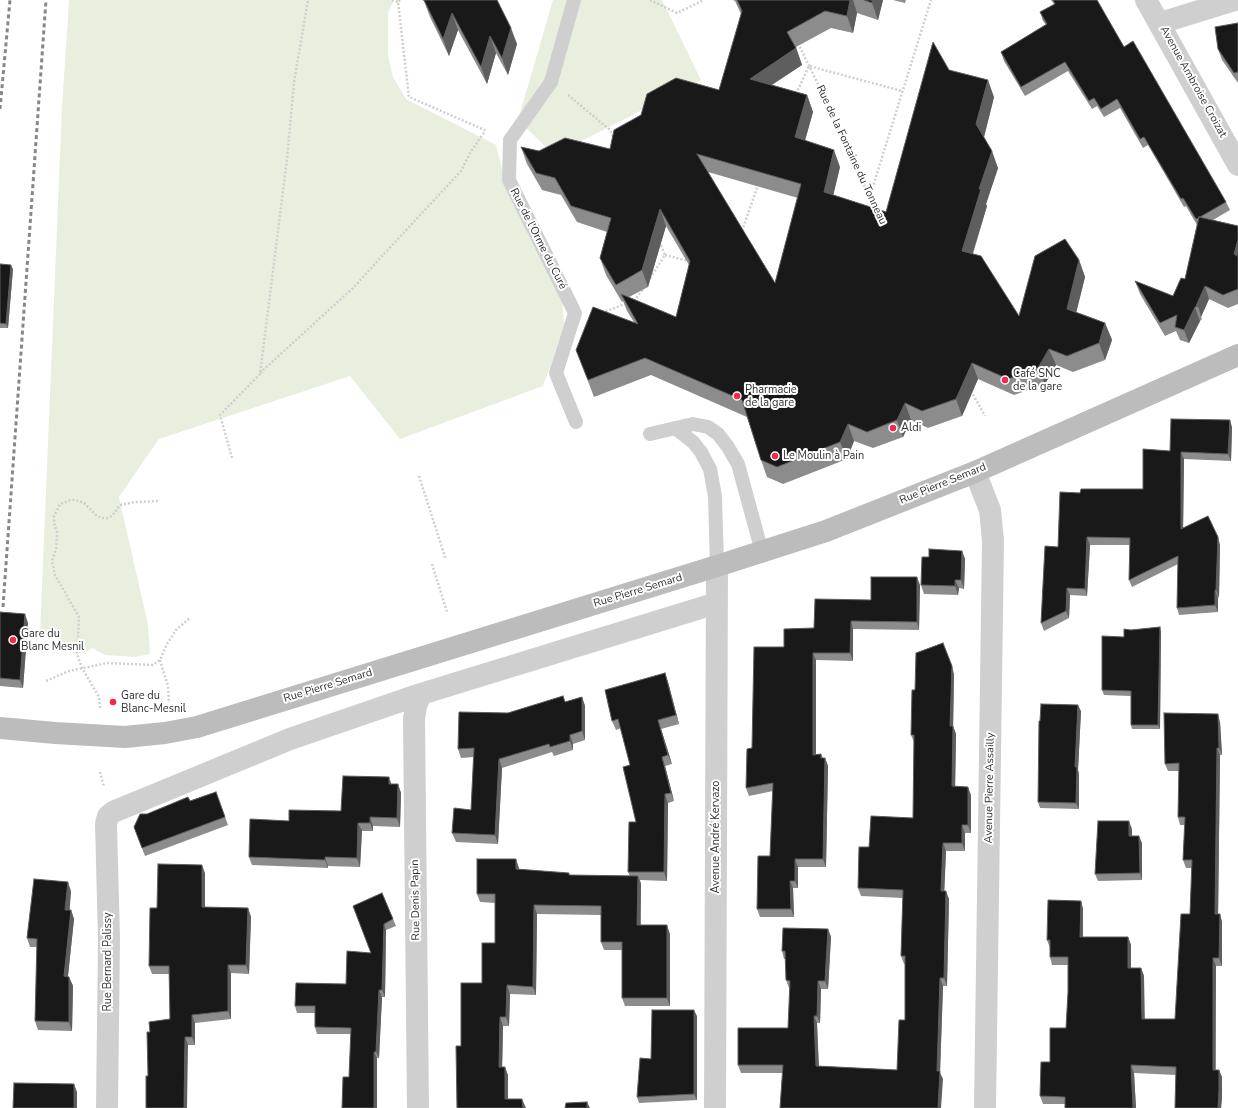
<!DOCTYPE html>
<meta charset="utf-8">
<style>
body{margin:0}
canvas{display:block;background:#fff}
</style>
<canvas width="1238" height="1108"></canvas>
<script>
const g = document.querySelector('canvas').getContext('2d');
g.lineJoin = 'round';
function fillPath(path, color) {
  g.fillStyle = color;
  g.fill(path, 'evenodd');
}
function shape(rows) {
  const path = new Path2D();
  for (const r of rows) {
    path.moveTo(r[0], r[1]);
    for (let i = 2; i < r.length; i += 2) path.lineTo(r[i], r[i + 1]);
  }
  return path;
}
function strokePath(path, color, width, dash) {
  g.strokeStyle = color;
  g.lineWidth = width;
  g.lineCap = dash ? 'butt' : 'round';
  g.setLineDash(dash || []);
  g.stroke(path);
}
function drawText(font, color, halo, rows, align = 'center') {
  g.font = font + ' "Nunito Sans",sans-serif';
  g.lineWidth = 4;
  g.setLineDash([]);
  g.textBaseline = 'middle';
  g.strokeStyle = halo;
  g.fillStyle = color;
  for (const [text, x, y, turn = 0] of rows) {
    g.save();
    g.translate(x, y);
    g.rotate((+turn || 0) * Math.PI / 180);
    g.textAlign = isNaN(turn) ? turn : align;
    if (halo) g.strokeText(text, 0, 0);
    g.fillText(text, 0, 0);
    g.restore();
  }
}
fillPath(shape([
 [69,0,394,0,388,13,388,55,393,77,406,99,496,145,507,188,562,295,564,324,551,365,543,386,400,439,350,376,159,439,119,497,148,625,150,654,135,657,105,655,92,648,86,652,77,654,69,651,55,636,40,634,62,108],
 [553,0,662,0,701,80,554,155,518,120]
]), '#e9efdf');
strokePath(shape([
 [392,0,398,2],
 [400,0,398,2,409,97,487,131],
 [650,0,677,13,704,0],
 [798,43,818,84,876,211],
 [796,94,809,66,902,91],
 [568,95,610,130,614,139],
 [870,196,931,0],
 [742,231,758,185],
 [665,255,688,261],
 [650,278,665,255,660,243],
 [634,301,643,289],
 [602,313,627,303],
 [260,373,354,287,384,254,461,171,470,153,485,131],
 [971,391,985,416],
 [232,458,220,415,260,374,287,159,294,82,308,0],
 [419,476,446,560],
 [432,564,447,612],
 [160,660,168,686,169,703],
 [46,681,69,671,107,663,153,665,160,660,167,644,176,630,190,618],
 [100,708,99,697,82,668,77,654,79,617,55,575,52,561,56,549,57,538,57,532,54,523,54,516,60,504,71,500,76,500,84,503,96,515,101,518,107,518,112,516,120,505,135,502,160,501],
 [100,772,104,787]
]), '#cfcfcf', 2.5, [2, 2]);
strokePath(shape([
 [574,0,551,82,510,140,509,180,575,313,556,373,576,422],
 [675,428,693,442,701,452,710,469,715,496,717,566],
 [650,434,693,424,708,427,718,434,728,447,738,464,762,552]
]), '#cfcfcf', 14);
strokePath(shape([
 [1146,0,1238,165],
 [1160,23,1235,0],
 [975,472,990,510,993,541,985,1108],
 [107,1108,109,939,106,824,108,816,113,812,290,739,421,694,717,603],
 [418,1108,414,719,416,706,421,694],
 [715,1108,717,566]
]), '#cfcfcf', 22);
strokePath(shape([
 [0,728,55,733,125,737,165,733,197,727,717,566,826,531,975,472,1238,355]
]), '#bcbcbc', 22);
strokePath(shape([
 [0,109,10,0],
 [3,607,46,0]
]), '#878787', 3, [4, 3]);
fillPath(shape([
 [422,0,497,0,517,44,508,75,496,53,487,84,458,30,449,56,430,17,424,1],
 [733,0,883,0,878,20,857,13,853,33,831,28,796,47,802,65,772,85,807,95,813,112,805,141,840,167,833,195,886,212,949,70,994,97,984,137,998,168,986,204,987,206,973,254,1019,316,1079,260,1085,277,1076,312,1105,323,1112,340,1105,360,1073,372,1056,365,1045,384,1014,395,978,379,962,416,928,428,911,420,903,437,873,448,854,441,847,459,783,484,767,477,761,460,747,417,651,375,594,397,576,350,634,322,627,311,623,301,622,302,606,275,600,258,607,232,577,222,561,195,542,190,527,164,521,147,539,151,610,149,719,90,741,14,735,1],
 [708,172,798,198,775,283],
 [666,226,689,265,676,317,629,297,648,287],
 [893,0,906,0,905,3],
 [1051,0,1097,0,1124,47,1226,202,1230,210,1213,220,1238,226,1238,304,1228,308,1209,299,1201,317,1202,319,1200,321,1189,343,1180,340,1176,331,1165,336,1140,294,1135,281,1173,296,1185,279,1197,225,1186,206,1184,207,1148,145,1143,148,1120,108,1104,117,1097,106,1092,109,1068,71,1025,96,1004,61,1001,52,1046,25,1043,21,1040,12,1054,4],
 [1238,23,1238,83,1222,60,1218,49],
 [0,264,13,269,8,328,0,328],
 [1232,427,1231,461,1184,459,1183,528,1220,545,1219,597,1218,598,1218,612,1179,615,1177,608,1178,564,1132,587,1129,580,1130,545,1090,545,1087,596,1070,595,1069,618,1044,631,1041,623,1058,547,1080,493,1143,489,1170,451],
 [962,551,965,559,964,589,959,588,958,595,924,594,921,585,929,557],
 [920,585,919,630,853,629,853,661,816,660,816,755,821,754,823,758,825,758,828,766,826,867,798,867,798,888,793,888,794,917,760,917,757,909,770,856,773,791,749,796,746,788,752,748,784,647,814,628,871,600],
 [0,612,28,623,23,688,0,686],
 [1160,627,1161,632,1160,729,1132,729,1131,725,1131,696,1104,695,1102,690,1124,637,1131,630],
 [665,673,668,682,679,724,661,729,672,764,665,766,674,801,668,803,667,881,640,880,641,884,641,925,670,934,670,1006,625,1006,622,998,622,950,604,950,601,942,601,915,537,914,536,995,510,994,509,1026,503,1026,502,1067,508,1075,457,1108,461,1046,495,943,495,903,480,902,477,894,519,868,519,869,570,875,630,876,628,872,636,822,630,765,621,728,616,730,612,721],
 [954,674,953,726,956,734,955,786,971,795,971,833,965,833,965,851,946,851,944,891,949,899,947,986,943,986,940,1073,943,1079,782,1073,741,1073,738,1065,788,1028,790,988,789,988,786,980,786,959,784,959,782,951,828,929,831,937,828,989,821,989,820,1023,817,1023,819,1066,897,1070,905,1020,905,964,904,964,901,956,903,898,861,896,858,888,869,847,913,818,914,742,911,735,915,690],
 [563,696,565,702,582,697,585,706,585,740,573,744,573,750,554,756,552,752,502,768,498,844,456,842,452,833,471,810,474,757,461,758,458,749,508,713],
 [1081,711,1078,770,1079,774,1079,809,1040,808,1038,802],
 [1220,722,1222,755,1220,755,1218,914,1220,914,1222,922,1222,966,1216,966,1216,1070,1219,1070,1222,1077,1222,1097,1221,1108,1175,1108,1176,1075,1134,1073,1136,1108,1065,1108,1065,1104,1043,1104,1040,1096,1050,1062,1066,1028,1068,992,1068,965,1052,965,1050,957,1050,948,1047,940,1081,901,1083,909,1083,937,1128,937,1131,945,1131,968,1141,968,1144,976,1144,1019,1175,1019,1190,914,1192,868,1186,868,1183,860,1185,825,1180,825,1178,817,1179,771,1168,771,1165,764],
 [392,784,398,784,401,793,400,827,373,826,373,831,362,831,360,867,328,866,328,868,252,865,249,857,341,811],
 [216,792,228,825,145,856,134,827,147,814,190,801],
 [1132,829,1132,836,1142,843,1142,880,1098,881,1095,874],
 [205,873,205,907,248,908,251,917,249,974,231,973,231,1019,195,1023,195,1045,188,1045,148,1076,150,1032,170,1019,169,974,152,974,149,966],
 [71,891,69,910,71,910,74,919,68,976,69,977,73,986,72,1031,38,1030,35,1021,37,947,30,947,27,938],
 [353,906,393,919,396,926,386,930,385,997,382,997,379,1058,377,1058,349,1077,351,1034,317,1034,315,1027,315,1013,297,1013,295,1006,346,984,371,953],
 [697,1016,697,1100,639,1103,637,1097]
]), '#8c8c8c');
fillPath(shape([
 [850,0,853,0,857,13,853,33,847,16],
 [872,0,883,0,878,20,872,3],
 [452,13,458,30,449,56,443,39],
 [511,28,517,44,508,75,502,58],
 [490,36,496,53,487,84,481,67],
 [796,48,802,65,756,95,750,79],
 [988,80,994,97,983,141,976,124],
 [807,95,813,112,801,154,795,137],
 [834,150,840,167,830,209,824,192],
 [992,151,998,168,986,204,987,206,968,268,962,251,979,189],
 [660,209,666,226,648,287,642,270],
 [1238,240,1238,266,1234,254],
 [1079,260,1085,277,1073,326,1067,309],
 [11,265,13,269,8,328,6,324],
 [1205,286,1209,299,1201,317,1198,306,1196,306],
 [1195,307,1200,321,1189,343,1184,330],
 [1105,323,1112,340,1105,360,1099,343],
 [1049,349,1056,365,1045,384,1038,368],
 [972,363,978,379,962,416,956,399],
 [905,403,911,420,903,437,897,420],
 [1230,420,1232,427,1231,461,1228,454],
 [848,424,854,441,847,459,840,442],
 [1181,452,1184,459,1183,537,1181,529],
 [1087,537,1090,545,1087,596,1085,589],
 [1218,537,1220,545,1219,597,1216,590],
 [962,551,965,559,964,589,961,580],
 [917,577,920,585,919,630,917,622],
 [955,580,959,588,958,595,955,586],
 [1067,588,1070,595,1069,618,1066,611],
 [1215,590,1218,598,1218,612,1215,605],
 [25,614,28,623,23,688,20,680],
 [851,621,853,629,853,661,850,653],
 [1160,627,1161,632,1160,729,1158,725],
 [813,653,816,660,816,762,813,755],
 [952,666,954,674,953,734,950,726],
 [665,673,668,682,679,724,676,715],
 [582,697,585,706,585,740,582,731],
 [1078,705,1081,711,1078,770,1079,774,1079,809,1076,803,1075,767],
 [1218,714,1220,722,1222,755,1219,748],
 [658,720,661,729,672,764,668,755],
 [953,726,956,734,955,794,952,786],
 [570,735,573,744,573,750,570,741],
 [1217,748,1220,755,1218,922,1215,914],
 [662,757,665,766,674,801,671,793],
 [825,758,828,766,826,867,823,859],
 [499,759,502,768,498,844,495,835],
 [389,777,392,786,389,784],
 [398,784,401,793,400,827,397,818],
 [968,787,971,795,971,833,968,825],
 [665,794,668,803,667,881,664,872],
 [370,817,373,826,373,831,370,823],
 [1129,821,1132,829,1132,843,1129,836],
 [358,823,362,831,360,867,357,858],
 [962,825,965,833,965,851,962,843],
 [1139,836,1142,843,1142,880,1140,873],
 [943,843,946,851,944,899,941,891],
 [325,857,328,866,328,868,325,860],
 [516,859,519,868,519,877,516,869],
 [795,859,798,867,798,888,795,881],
 [202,865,205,873,205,915,202,907],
 [638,876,641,884,640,933,637,925],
 [790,881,793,888,794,917,791,909],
 [68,882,71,891,69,919,65,910],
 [946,891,949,899,947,986,944,978],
 [1081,901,1083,909,1083,944,1080,937],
 [534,905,537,914,536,995,533,987],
 [248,908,251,917,249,974,246,965],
 [71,910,74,919,67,985,64,976],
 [1220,914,1222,922,1222,966,1219,958],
 [384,924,386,930,385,997,382,990],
 [667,925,670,934,670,1006,667,998],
 [828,929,831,937,828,989,825,981],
 [1128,937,1131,945,1131,976,1128,968],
 [1213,958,1216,966,1215,1077,1213,1070],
 [228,965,231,973,231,1019,228,1011],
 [1141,968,1144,976,1145,1027,1142,1019],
 [69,977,73,986,72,1031,69,1022],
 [940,978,943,986,940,1073,943,1079,941,1108,938,1108,937,1071],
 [818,981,821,989,820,1023,817,1016],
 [507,985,510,994,509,1026,506,1017],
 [379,990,382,997,379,1058,376,1052],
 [694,1010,697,1016,697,1100,694,1094],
 [192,1015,195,1023,195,1045,192,1037],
 [814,1016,817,1023,819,1074,816,1066],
 [500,1017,503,1026,502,1075,499,1067],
 [185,1037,188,1045,187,1108,184,1108],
 [374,1052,377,1058,377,1108,374,1108],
 [1131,1065,1134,1073,1136,1108,1133,1108],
 [505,1067,508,1075,508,1108,505,1099],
 [1219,1070,1222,1077,1222,1097,1221,1108,1218,1108],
 [74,1084,77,1092,77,1108,74,1108],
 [522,1099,526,1108,523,1108],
 [587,1102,590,1108,587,1108]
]), '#5e5e5e');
const building = shape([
 [424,0,497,0,511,28,502,58,490,36,481,67,452,13,443,39,424,0],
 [737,0,850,0,847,16,825,11,787,32,796,48,750,79,807,95,795,137,834,150,824,192,886,212,933,42,949,70,988,80,976,124,992,151,979,189,981,189,962,251,981,256,1019,316,1035,256,1065,239,1079,260,1067,309,1105,323,1099,343,1067,356,1049,349,1038,368,1008,379,972,363,956,399,922,411,905,403,897,420,867,432,848,424,840,442,777,467,761,460,742,400,645,358,588,380,576,350,593,307,638,324,621,294,676,317,690,261,660,209,642,270,616,285,600,258,611,218,571,206,555,178,536,173,521,147,539,151,565,138,610,149,614,130,641,115,647,94,676,78,719,90,742,11,737,0],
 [697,154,801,184,775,283,697,154],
 [864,0,872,0,872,3,864,0],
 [1053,0,1097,0,1124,47,1133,41,1226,202,1200,217,1199,217,1199,218,1196,219,1183,198,1181,199,1144,137,1140,139,1117,99,1101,109,1094,98,1089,101,1065,62,1021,87,1001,52,1047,24,1040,12,1055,4,1053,0],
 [1238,23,1238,72,1234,73,1218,49,1215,27,1238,23],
 [1199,217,1238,226,1238,240,1234,254,1238,256,1238,289,1223,295,1205,286,1196,306,1198,306,1195,307,1184,330,1175,327,1177,315,1160,323,1135,281,1173,296,1181,278,1185,279,1199,217],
 [0,264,11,265,6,324,0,323,0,264],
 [1171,419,1230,420,1228,454,1181,452,1181,529,1208,516,1218,537,1216,590,1215,590,1215,605,1177,608,1178,556,1129,580,1130,538,1087,537,1085,589,1067,588,1066,611,1041,623,1045,546,1058,547,1060,492,1080,493,1081,489,1143,489,1143,449,1170,451,1171,419],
 [929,549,962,551,961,580,955,580,955,586,921,585,922,557,929,557,929,549],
 [871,577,917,577,917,622,851,621,850,653,813,653,813,755,821,754,821,758,825,758,823,859,795,859,795,881,790,881,791,909,757,909,758,856,770,856,773,783,746,788,747,749,752,748,754,647,784,647,784,629,814,628,815,599,871,600,871,577],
 [0,612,25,614,20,680,0,678,0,612],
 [1160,627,1158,725,1131,725,1131,691,1102,690,1102,636,1124,637,1124,629,1131,630,1160,627],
 [943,643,952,666,950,726,953,726,952,786,968,787,968,825,962,825,962,843,943,843,941,891,946,891,944,978,940,978,937,1071,940,1071,938,1108,780,1108,783,1065,738,1065,738,1028,788,1028,790,981,786,980,785,951,782,951,783,928,828,929,825,981,818,981,817,1016,814,1016,816,1066,897,1070,899,1020,905,1020,905,956,901,956,903,890,858,888,859,847,869,847,871,816,913,818,914,735,911,735,912,690,915,690,916,653,943,643],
 [665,673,676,715,658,720,668,755,662,757,671,793,665,794,664,872,628,872,629,822,636,822,623,767,630,765,618,719,612,721,605,690,665,673],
 [563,696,565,702,582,697,582,731,570,735,570,741,550,747,549,744,499,759,495,835,452,833,454,808,471,810,474,748,458,749,459,712,508,713,563,696],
 [1041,704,1078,705,1075,767,1077,767,1076,803,1038,802,1039,721,1040,721,1041,704],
 [1164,713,1218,714,1219,748,1217,748,1215,914,1220,914,1219,958,1213,958,1213,1070,1219,1070,1219,1090,1218,1108,1175,1108,1176,1067,1131,1065,1133,1108,1065,1108,1065,1097,1040,1096,1041,1062,1050,1062,1050,1028,1066,1028,1068,992,1068,957,1050,957,1050,940,1047,940,1048,900,1081,901,1080,937,1128,937,1128,968,1141,968,1142,1019,1175,1019,1181,914,1190,914,1192,860,1183,860,1185,817,1178,817,1179,763,1165,764,1164,713],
 [343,776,389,777,389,784,398,784,397,818,370,817,370,823,358,823,357,858,325,857,325,860,249,857,250,819,289,821,289,810,341,811,343,776],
 [216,792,225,817,142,848,134,827,140,814,147,814,188,797,190,801,216,792],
 [1098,821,1129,821,1129,836,1139,836,1140,873,1095,874,1098,821],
 [477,859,516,859,516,869,569,873,569,875,638,876,637,925,667,925,667,998,622,998,622,942,601,942,601,906,534,905,533,987,507,985,506,1017,500,1017,499,1067,505,1067,505,1099,522,1099,523,1108,457,1108,456,1046,461,1046,461,983,482,983,482,943,495,943,495,894,477,894,477,859],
 [158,864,202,865,202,907,248,908,246,965,228,965,228,1011,192,1015,192,1037,185,1037,184,1108,146,1108,146,1076,148,1076,147,1032,150,1032,149,1022,170,1019,169,966,149,966,150,908,157,908,158,864],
 [34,879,68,882,65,910,71,910,64,976,69,977,69,1022,35,1021,37,939,27,938,34,879],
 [382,893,393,919,384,924,382,990,379,990,376,1052,374,1052,374,1108,342,1108,343,1077,349,1077,351,1028,315,1027,315,1006,295,1006,296,983,346,984,347,951,371,953,353,906,382,893],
 [652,1010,694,1010,694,1094,637,1097,640,1058,651,1059,652,1010],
 [14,1083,74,1084,74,1108,13,1108,14,1083],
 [587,1102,587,1108,565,1108,566,1103,587,1102]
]);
fillPath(building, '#191919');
strokePath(building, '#5e5e5e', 1);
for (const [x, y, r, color] of [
 [1005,380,4,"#f6274a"],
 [737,396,4,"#f6274a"],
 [893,428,4,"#f6274a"],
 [775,456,4,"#f6274a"],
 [13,640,4,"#f6274a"],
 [113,702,4,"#f6274a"]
]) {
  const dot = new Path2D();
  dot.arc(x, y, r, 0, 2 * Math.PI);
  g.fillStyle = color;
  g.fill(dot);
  strokePath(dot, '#fff', 1.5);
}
drawText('11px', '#323232', '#fff', [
 ["Avenue Ambroise Croizat",1193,82,61],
 ["Rue de la Fontaine du Tonneau",851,155,65],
 ["Rue de l'Orme du Curé",538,239,63],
 ["Rue Pierre Semard",943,484,-22],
 ["Rue Pierre Semard",638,591,-17],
 ["Rue Pierre Semard",328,686,-17],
 ["Avenue Pierre Assailly",990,788,-89],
 ["Avenue André Kervazo",716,837,-90],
 ["Rue Denis Papin",416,900,-91],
 ["Rue Bernard Palissy",108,962,-90]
]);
drawText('11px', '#323232', '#fff', [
 ["Café SNC",1013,374],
 ["de la gare",1013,387],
 ["Pharmacie",745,390],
 ["de la gare",745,403],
 ["Aldi",901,428],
 ["Le Moulin à Pain",783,456],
 ["Gare du",21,634],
 ["Blanc Mesnil",21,647],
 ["Gare du",121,696],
 ["Blanc-Mesnil",121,709]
], 'left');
</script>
